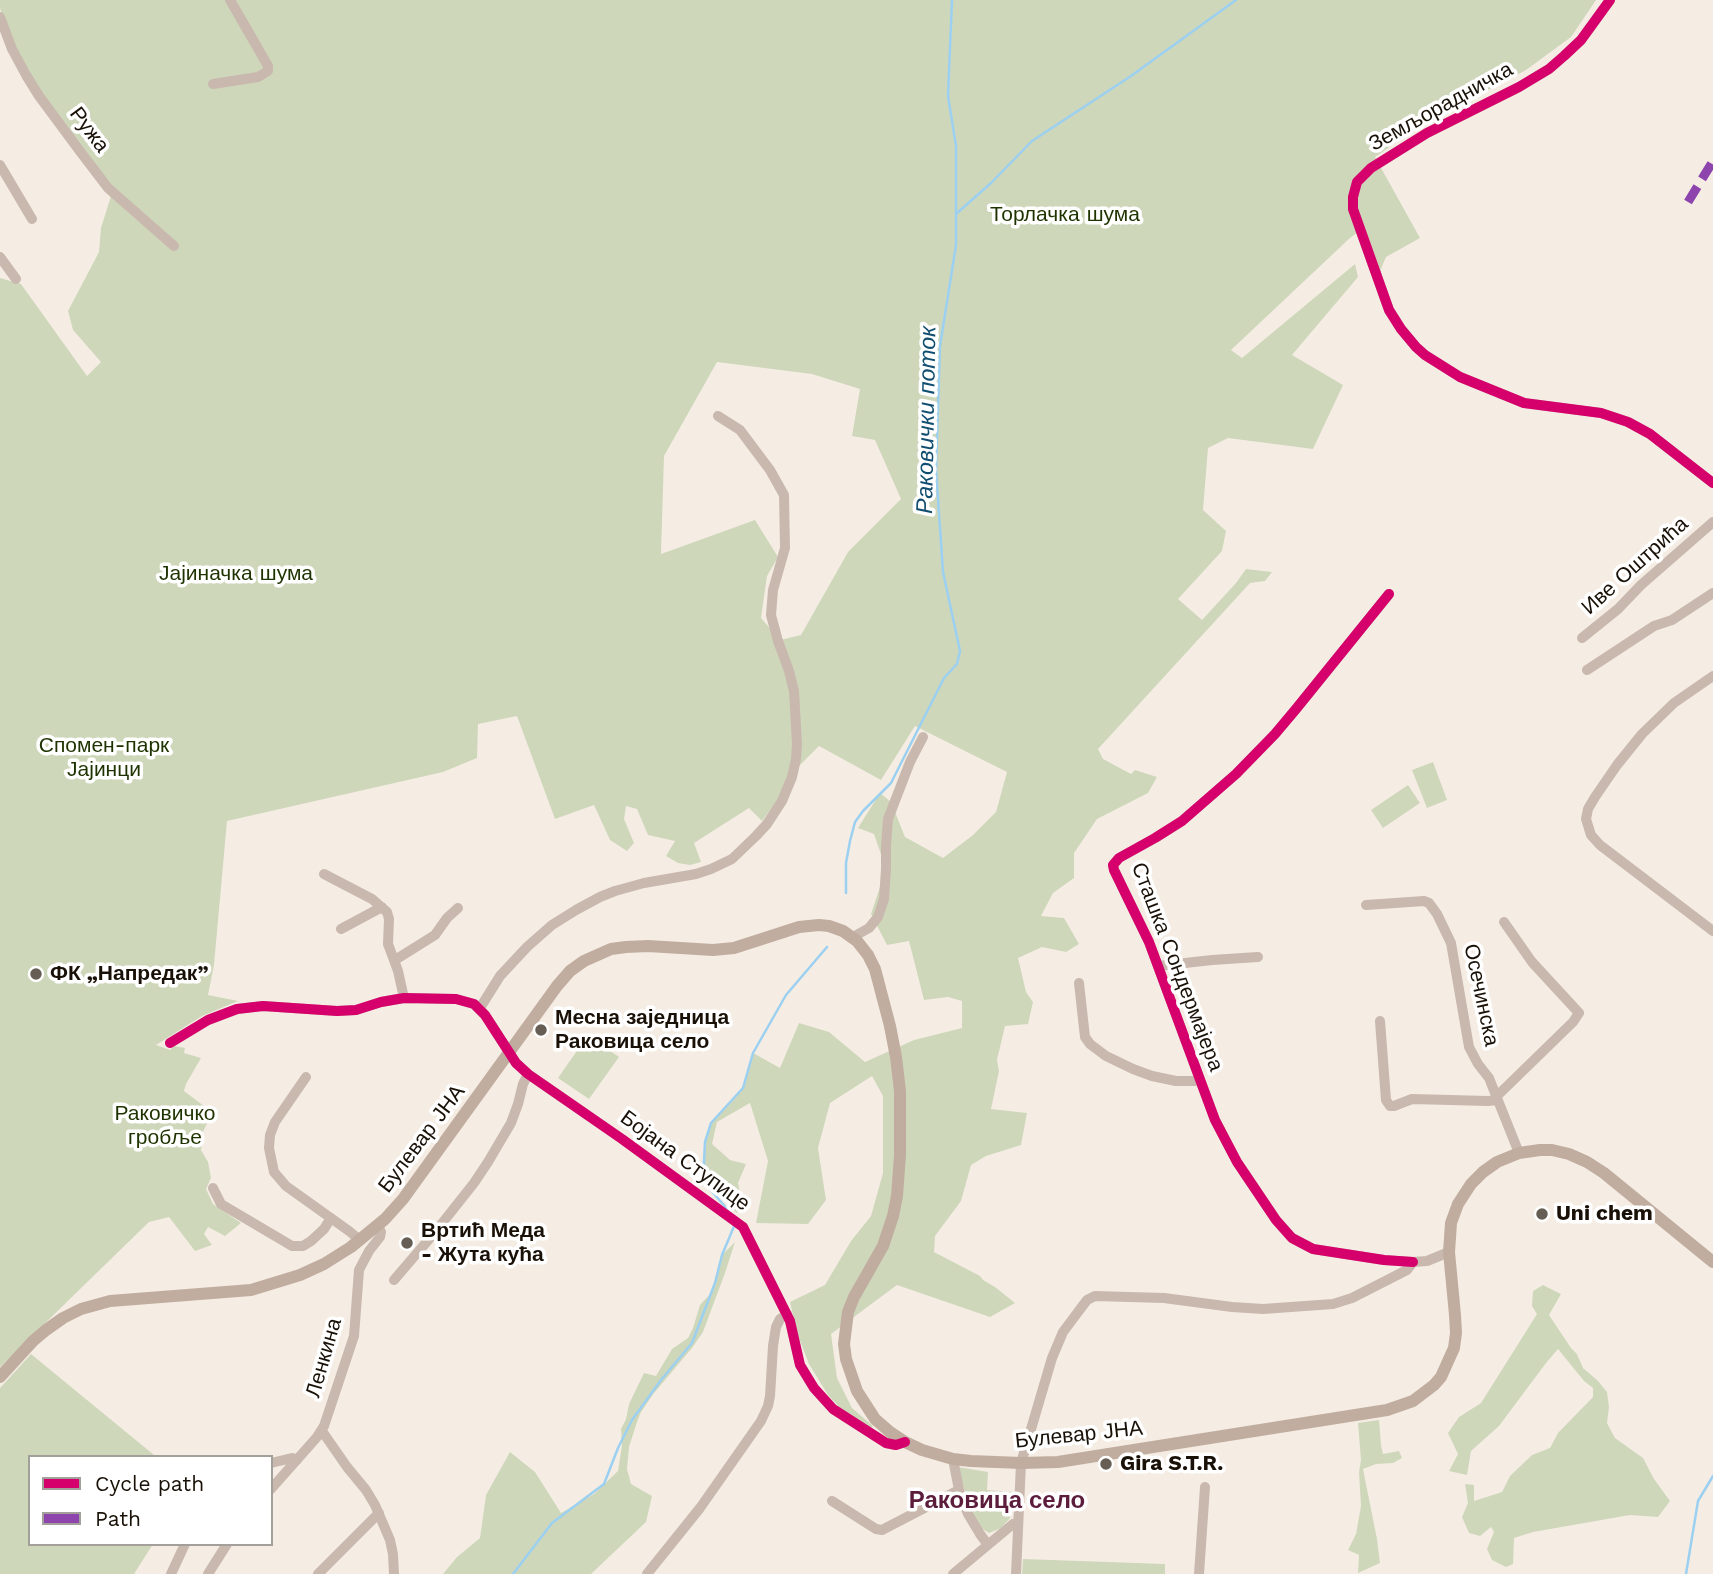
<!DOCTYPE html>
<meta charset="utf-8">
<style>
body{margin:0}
#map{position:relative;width:1713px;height:1574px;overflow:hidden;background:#f5ede4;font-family:"Work Sans",sans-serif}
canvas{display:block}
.legend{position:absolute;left:28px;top:1455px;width:245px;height:91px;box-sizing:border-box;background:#fff;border:2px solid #a3a09c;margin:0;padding:9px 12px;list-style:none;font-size:21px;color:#191107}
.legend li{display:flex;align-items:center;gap:14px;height:35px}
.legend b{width:35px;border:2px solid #a3a09c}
</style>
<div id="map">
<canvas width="1713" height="1574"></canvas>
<ul class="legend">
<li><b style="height:9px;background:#d6006c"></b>Cycle path</li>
<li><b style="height:9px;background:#8e44ad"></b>Path</li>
</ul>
</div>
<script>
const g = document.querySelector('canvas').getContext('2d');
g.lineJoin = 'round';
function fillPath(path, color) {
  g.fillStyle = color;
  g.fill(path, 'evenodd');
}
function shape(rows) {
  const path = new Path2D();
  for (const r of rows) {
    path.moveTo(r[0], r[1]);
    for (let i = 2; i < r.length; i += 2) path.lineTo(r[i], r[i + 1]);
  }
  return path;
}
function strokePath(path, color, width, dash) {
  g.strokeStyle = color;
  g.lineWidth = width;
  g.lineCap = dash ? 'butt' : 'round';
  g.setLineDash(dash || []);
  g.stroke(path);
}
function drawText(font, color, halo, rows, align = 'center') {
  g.font = font + ' "Work Sans",sans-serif';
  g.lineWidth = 7;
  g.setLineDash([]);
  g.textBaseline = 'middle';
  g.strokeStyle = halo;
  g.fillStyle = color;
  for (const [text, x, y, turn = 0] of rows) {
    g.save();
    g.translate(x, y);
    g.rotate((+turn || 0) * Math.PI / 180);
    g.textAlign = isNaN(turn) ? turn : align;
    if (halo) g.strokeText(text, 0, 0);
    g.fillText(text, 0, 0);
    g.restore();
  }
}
fillPath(shape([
 [0,0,1596,0,1571,37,1526,70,1420,126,1375,157,1420,238,1386,257,1377,278,1362,229,1350,238,1231,350,1242,358,1355,264,1358,277,1292,355,1343,385,1313,449,1228,438,1208,448,1203,510,1226,531,1222,551,1178,599,1202,620,1236,583,1246,569,1272,572,1265,581,1250,583,1098,749,1103,759,1131,774,1135,770,1157,777,1148,793,1097,819,1074,853,1074,878,1053,893,1041,916,1064,918,1079,944,1066,952,1042,947,1018,958,1026,992,1033,1002,1028,1024,1005,1026,997,1060,999,1071,991,1109,1027,1113,1021,1145,986,1156,971,1165,961,1201,935,1236,934,1252,980,1276,983,1280,995,1287,1015,1303,990,1317,897,1285,831,1334,837,1378,852,1408,873,1426,870,1429,844,1412,828,1395,809,1364,797,1333,790,1302,825,1285,851,1241,871,1216,883,1173,883,1096,872,1076,830,1103,818,1148,826,1200,808,1224,756,1223,768,1161,750,1103,717,1122,712,1144,730,1160,746,1164,738,1183,742,1202,737,1213,703,1181,705,1142,711,1123,743,1088,753,1053,780,1068,799,1023,829,1032,865,1062,914,1040,962,1028,962,1001,948,997,924,1000,909,941,887,945,871,914,886,869,874,834,858,828,880,793,891,802,905,837,943,858,973,835,996,812,1007,772,915,726,881,780,819,746,791,774,783,793,762,821,749,808,694,843,701,862,690,865,678,863,666,856,675,841,648,835,637,809,626,806,624,819,634,843,627,851,610,840,594,805,555,819,517,716,478,724,477,758,443,772,227,821,214,965,208,995,238,1001,202,1016,156,1045,170,1050,174,1046,185,1048,184,1053,201,1058,186,1084,184,1091,212,1112,203,1132,201,1150,208,1162,211,1178,206,1189,213,1204,241,1223,225,1236,208,1227,204,1234,212,1245,195,1251,169,1217,149,1222,0,1367,0,278,21,284,87,376,101,362,73,330,68,311,99,252,101,228,111,196,138,221,108,188,12,49,0,8],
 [717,362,812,374,860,389,852,436,875,440,901,499,848,552,801,635,780,640,761,618,767,576,778,557,755,520,661,554,664,456],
 [1433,762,1447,800,1427,808,1412,770],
 [1408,785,1420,803,1383,828,1371,810],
 [588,1035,619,1057,589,1099,558,1078],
 [735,1242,725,1273,703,1332,692,1348,654,1393,641,1412,637,1422,629,1447,627,1469,631,1484,652,1496,646,1522,591,1574,443,1574,457,1557,480,1538,486,1495,510,1452,535,1472,561,1513,594,1494,618,1471,622,1445,621,1429,626,1419,629,1404,644,1373,656,1376,672,1349,688,1338,693,1328,700,1305,712,1292,722,1255],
 [1543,1285,1561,1294,1549,1315,1571,1348,1577,1354,1583,1368,1598,1381,1607,1392,1609,1407,1607,1423,1615,1438,1643,1458,1654,1479,1670,1501,1658,1517,1630,1515,1533,1532,1514,1538,1513,1564,1506,1567,1492,1560,1487,1549,1494,1532,1491,1527,1480,1536,1469,1533,1462,1517,1468,1503,1465,1484,1474,1485,1474,1501,1502,1492,1510,1476,1532,1455,1550,1448,1558,1433,1593,1397,1593,1388,1584,1381,1558,1349,1546,1363,1499,1426,1471,1451,1467,1475,1449,1471,1458,1454,1448,1433,1459,1417,1481,1403,1537,1314,1532,1306,1533,1291],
 [31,1354,154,1455,153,1457,30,1457,30,1544,153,1544,134,1574,0,1574,0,1388],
 [1379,1420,1381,1445,1383,1454,1399,1451,1402,1458,1393,1463,1376,1464,1363,1469,1377,1539,1380,1563,1358,1573,1359,1555,1348,1550,1356,1534,1361,1506,1359,1472,1361,1460,1358,1423],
 [958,1467,988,1472,987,1490,1012,1492,1010,1518,1001,1528,989,1533,981,1528,969,1507],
 [1023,1559,1165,1564,1165,1574,1022,1574]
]), '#cfd7bb');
strokePath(shape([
 [956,214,991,183,1032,141,1131,76,1236,0],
 [846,893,846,863,850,841,855,822,863,811,891,783,944,678,957,664,960,651,943,572,936,469,940,346,956,245,956,146,948,96,952,0],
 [728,1210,703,1181,705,1142,711,1123,743,1088,753,1053,786,995,827,947],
 [513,1574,552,1523,604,1484,618,1448,632,1420,661,1380,692,1343,715,1283,722,1255,735,1224],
 [1686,1574,1698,1501,1713,1476]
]), '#9cd0f1', 2.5);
strokePath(shape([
 [1610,0,1581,40,1564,56,1549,69,1519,87,1427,133,1371,168,1357,182,1353,197,1353,209,1389,310,1401,329,1416,347,1425,355,1460,377,1524,403,1601,413,1628,422,1650,434,1713,483],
 [0,17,12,49,26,75,39,96,79,150,108,188,174,246],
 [213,84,258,77,268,71,268,66,230,0],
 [0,165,32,219],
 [0,257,16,279],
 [1389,594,1296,709,1275,734,1236,774,1182,821,1155,838,1119,858,1113,865,1114,870,1149,942,1215,1120,1237,1162,1276,1220,1292,1238,1313,1249,1384,1260,1413,1262],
 [1582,638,1618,609,1641,585,1713,522],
 [1587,670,1654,626,1672,620,1713,593],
 [1713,676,1674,703,1642,734,1617,765,1595,797,1588,809,1586,819,1591,835,1600,845,1713,931],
 [324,874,372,899,387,912,389,919,388,944,398,971,404,998],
 [1366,905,1424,901,1429,903,1437,914,1451,943,1469,1047,1478,1064,1489,1078,1519,1153],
 [341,929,382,907],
 [853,937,869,928,878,917,884,899,886,869,886,846,888,819,910,762,923,737],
 [395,960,435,935,447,918,458,908],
 [1158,966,1212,960,1258,957],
 [1079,983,1085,1037,1090,1044,1106,1056,1133,1069,1152,1076,1176,1081,1194,1081,1200,1080],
 [480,1008,500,976,527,947,552,925,576,910,600,897,615,891,644,883,696,874,711,869,732,859,756,836,767,824,782,801,792,777,796,759,797,744,794,691,789,671,778,641,771,615,773,590,785,548,784,495,770,470,740,430,718,416],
 [1380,1021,1386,1100,1390,1106,1394,1106,1412,1099,1488,1101,1498,1100],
 [170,1043,208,1020,237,1009,263,1006,337,1011,356,1010,381,1002,404,998,456,999,474,1004,485,1015,516,1063,528,1074,622,1139,743,1227,790,1321,800,1365,814,1388,833,1409,886,1443,896,1445,905,1442],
 [306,1077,275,1122,270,1135,269,1148,274,1172,286,1186,349,1231,360,1240],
 [1497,1096,1573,1022,1579,1013,1532,962,1504,922],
 [213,1188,221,1204,292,1246,303,1246,311,1241,324,1229,331,1218],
 [394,1280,436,1231,474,1183,488,1162,511,1123,518,1104,523,1084,528,1074],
 [322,1431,347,1467,366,1490,375,1505,390,1540,393,1554,394,1574],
 [953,1459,959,1490,968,1514,980,1534,988,1545],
 [271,1463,292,1458,297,1460],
 [271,1489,317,1437,324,1426,354,1336,359,1270,369,1251,380,1237,381,1232,378,1225],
 [832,1501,876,1529,882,1530,959,1490],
 [171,1574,185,1544],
 [208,1574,227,1544],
 [318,1574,379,1513],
 [647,1574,700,1508,761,1421,768,1406,770,1396,773,1346,776,1327,780,1319,787,1314],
 [953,1574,1013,1524,1018,1523],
 [1016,1574,1021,1463,1052,1358,1063,1332,1087,1300,1095,1296,1164,1298,1232,1307,1263,1309,1333,1304,1352,1298,1407,1270,1413,1262,1427,1261,1449,1252],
 [1199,1574,1205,1487]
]), '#c9b8ae', 10);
strokePath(shape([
 [0,1377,33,1341,46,1330,63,1318,81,1309,110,1301,251,1290,300,1275,324,1264,351,1247,385,1219,403,1199,557,986,570,971,584,961,611,949,626,947,648,946,713,950,734,948,799,927,819,925,829,926,843,931,857,941,868,955,875,969,890,1026,896,1057,900,1091,900,1155,897,1196,893,1216,883,1246,854,1297,848,1312,844,1344,846,1359,857,1391,875,1419,890,1432,905,1442,922,1450,953,1459,971,1461,1021,1463,1058,1462,1387,1410,1413,1401,1434,1385,1441,1377,1454,1348,1456,1333,1455,1315,1449,1252,1451,1223,1458,1204,1471,1184,1483,1172,1497,1162,1519,1153,1540,1150,1552,1150,1569,1154,1587,1162,1604,1173,1713,1262]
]), '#c1ad9f', 12);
strokePath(shape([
 [1688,202,1713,161]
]), '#8e44ad', 9, [18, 9]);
strokePath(shape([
 [1610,0,1581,40,1564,56,1549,69,1519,87,1427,133,1371,168,1357,182,1353,197,1353,209,1389,310,1401,329,1416,347,1425,355,1460,377,1524,403,1601,413,1628,422,1650,434,1713,483],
 [1389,594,1296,709,1275,734,1236,774,1182,821,1155,838,1119,858,1113,865,1114,870,1149,942,1215,1120,1237,1162,1276,1220,1292,1238,1313,1249,1384,1260,1413,1262],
 [170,1043,208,1020,237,1009,263,1006,337,1011,356,1010,381,1002,404,998,456,999,474,1004,485,1015,516,1063,528,1074,622,1139,743,1227,790,1321,800,1365,814,1388,833,1409,886,1443,896,1445,905,1442]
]), '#d6006c', 10);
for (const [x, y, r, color] of [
 [36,974,7,"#665e54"],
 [541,1030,7,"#665e54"],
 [1542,1214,7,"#665e54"],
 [407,1243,7,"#665e54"],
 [1106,1464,7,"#665e54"]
]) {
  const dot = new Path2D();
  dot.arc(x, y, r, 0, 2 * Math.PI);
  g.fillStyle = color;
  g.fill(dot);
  strokePath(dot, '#fff', 2.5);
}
drawText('21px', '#191107', '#fff', [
 ["Земљорадничка",1441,107,-29],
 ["Ружа",89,130,53],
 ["Иве Оштрића",1635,566,-42],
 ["Сташка Сондермајера",1177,967,69],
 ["Осечинска",1481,995,78],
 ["Булевар ЈНА",422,1139,-53],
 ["Бојана Ступице",685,1161,36],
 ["Ленкина",324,1358,-74],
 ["Булевар ЈНА",1079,1435,-6]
]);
drawText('21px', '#1f3300', '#fff', [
 ["Торлачка шума",1065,215],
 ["Јајиначка шума",236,574],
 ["Спомен-парк",104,746],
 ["Јајинци",104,770],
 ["Раковичко",165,1114],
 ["гробље",165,1138]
]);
drawText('bold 21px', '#191107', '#fff', [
 ["ФК „Напредак”",50,974],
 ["Месна заједница",555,1018],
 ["Раковица село",555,1042],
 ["Uni chem",1556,1214],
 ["Вртић Меда",421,1231],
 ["- Жута кућа",421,1255],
 ["Gira S.T.R.",1120,1464]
], 'left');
drawText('italic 23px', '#114e70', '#fff', [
 ["Раковички поток",927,420,-89]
]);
drawText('bold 24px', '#5c1c3b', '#fff', [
 ["Раковица село",997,1501]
]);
</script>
